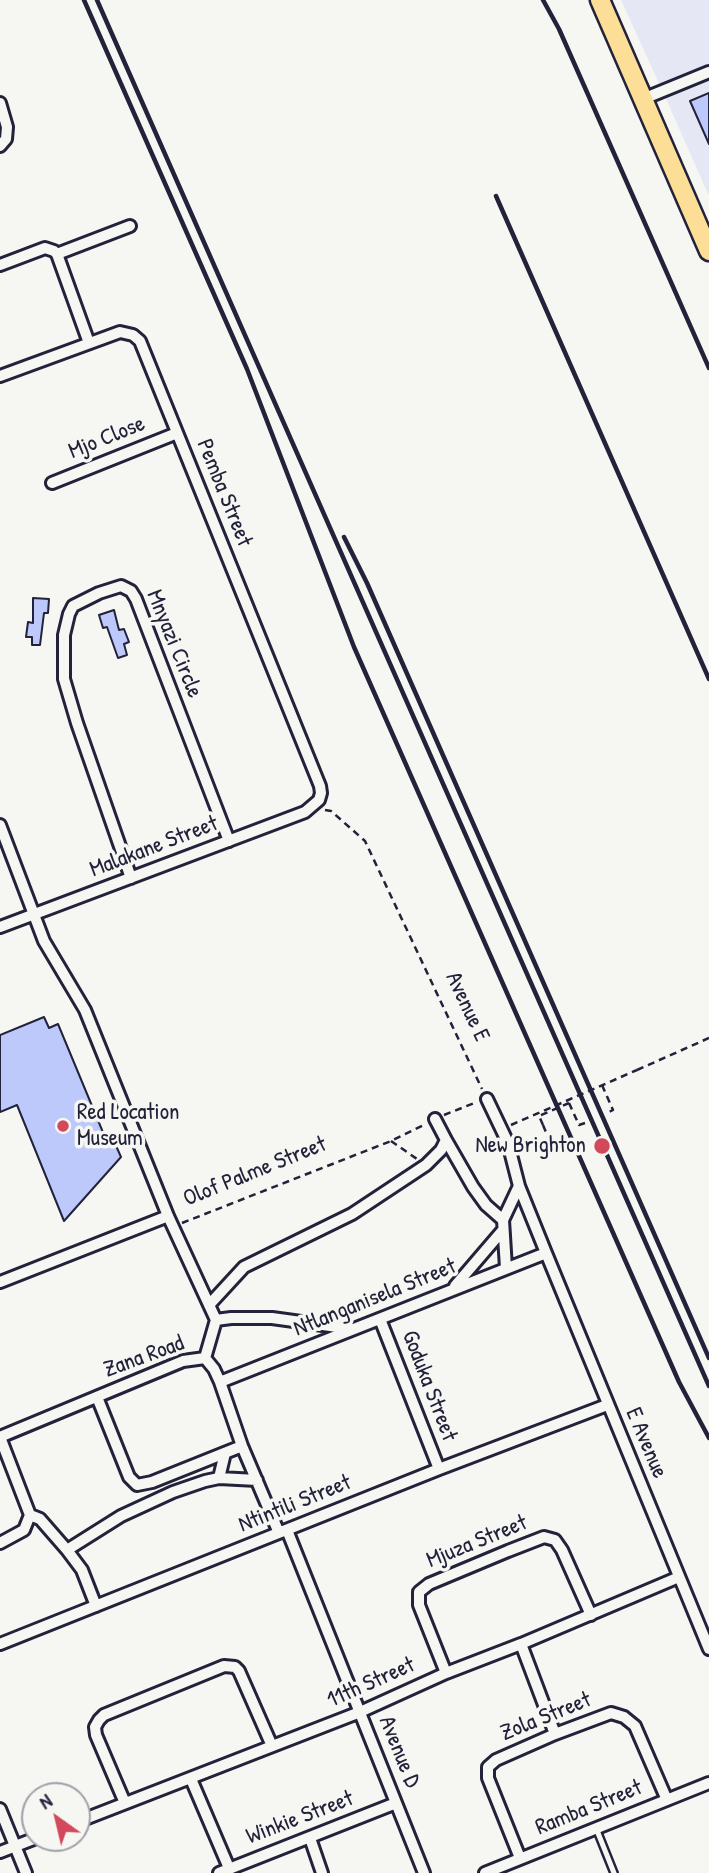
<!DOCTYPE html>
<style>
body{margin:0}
#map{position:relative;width:709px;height:1873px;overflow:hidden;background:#f6f6f2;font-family:"Patrick Hand",sans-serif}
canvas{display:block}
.north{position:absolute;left:21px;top:1782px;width:70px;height:70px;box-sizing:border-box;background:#f6f6f2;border:2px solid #a1a1a9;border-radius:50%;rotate:326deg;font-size:19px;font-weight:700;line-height:28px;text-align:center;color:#22223b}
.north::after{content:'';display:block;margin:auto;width:24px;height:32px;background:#d1495b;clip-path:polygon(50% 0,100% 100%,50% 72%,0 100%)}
</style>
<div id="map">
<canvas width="709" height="1873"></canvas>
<div class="north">N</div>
</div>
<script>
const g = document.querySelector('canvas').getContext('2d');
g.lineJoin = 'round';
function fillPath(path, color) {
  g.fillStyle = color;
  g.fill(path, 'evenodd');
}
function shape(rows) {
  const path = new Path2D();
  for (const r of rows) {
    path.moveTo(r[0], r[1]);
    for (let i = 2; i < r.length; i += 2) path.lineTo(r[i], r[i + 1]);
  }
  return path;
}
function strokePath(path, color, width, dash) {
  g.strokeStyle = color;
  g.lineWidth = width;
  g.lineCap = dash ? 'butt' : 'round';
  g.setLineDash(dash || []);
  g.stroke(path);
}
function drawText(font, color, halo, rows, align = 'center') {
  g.font = font + ' "Patrick Hand",sans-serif';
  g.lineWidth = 7;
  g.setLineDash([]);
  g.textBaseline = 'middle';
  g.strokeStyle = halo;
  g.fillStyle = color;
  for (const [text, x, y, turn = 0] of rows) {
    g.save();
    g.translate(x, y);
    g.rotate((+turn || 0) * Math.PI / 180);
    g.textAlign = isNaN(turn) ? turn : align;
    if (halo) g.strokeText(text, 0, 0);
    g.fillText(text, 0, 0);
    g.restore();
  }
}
fillPath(shape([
 [621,0,709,0,709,196,667,101]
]), '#e5e8f4');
const building = shape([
 [709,93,709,144,690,101,709,93],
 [33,598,49,599,48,613,44,613,40,645,32,645,32,637,26,637,28,622,33,623,33,598],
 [114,610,119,630,124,629,129,642,124,644,127,655,118,658,107,627,103,628,99,615,114,610],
 [44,1017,49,1028,58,1024,107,1142,113,1139,121,1157,64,1221,17,1105,0,1112,0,1035,44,1017]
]);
fillPath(building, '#bcc9fa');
strokePath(building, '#22223b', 2);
const service = shape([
 [596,1828,614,1873]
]);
const minor = shape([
 [643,99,709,72],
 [0,103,7,127,6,139,0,146],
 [57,254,130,226],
 [0,265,45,248,54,251,57,254,89,343],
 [0,376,120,332,133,335,140,341,320,786,321,793,319,800,305,812,0,927],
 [52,483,177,433],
 [0,825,44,941,85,1010,168,1216,216,1320,205,1358],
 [131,878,77,723,64,679,64,635,69,614,73,606,99,593,121,586,131,591,136,599,229,841],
 [487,1099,508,1143,519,1186,546,1253,709,1649],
 [446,1140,473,1187,486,1205,503,1220],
 [506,1268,503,1220,519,1186],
 [0,1282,168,1216],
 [455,1286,503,1230],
 [209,1305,244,1267,352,1214,426,1165,441,1150,446,1140,435,1119],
 [380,1319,439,1469],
 [216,1320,231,1318,272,1318,352,1329],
 [220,1382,546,1253],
 [97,1397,129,1477,137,1485,152,1482,242,1446],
 [0,1437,183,1361,205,1358,214,1369,220,1382,242,1446,279,1533],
 [219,1478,225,1453],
 [30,1515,40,1519,67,1550,82,1570,96,1606],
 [287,1530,424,1873],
 [0,1543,24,1530,30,1515,0,1437],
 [67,1550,121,1516,173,1492,205,1481,219,1478,257,1480],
 [0,1644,439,1469,607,1405],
 [521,1644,555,1734],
 [446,1673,419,1605,419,1592,429,1584,508,1551,544,1537,555,1540,562,1550,591,1615],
 [191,1779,229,1868],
 [125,1803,96,1735,95,1727,99,1720,104,1715,224,1666,235,1667,239,1671,272,1746],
 [0,1809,26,1873],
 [77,1822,360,1712,446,1673,521,1644,679,1577],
 [310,1838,322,1873],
 [0,1852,36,1838],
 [520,1858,488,1778,488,1767,496,1760,555,1734,611,1713,624,1717,635,1726,667,1800],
 [219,1873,396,1803],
 [485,1873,709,1783]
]);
const primary = shape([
 [600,0,709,251]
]);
strokePath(service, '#22223b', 10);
strokePath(minor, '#22223b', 16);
strokePath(primary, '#22223b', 23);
strokePath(shape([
 [325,810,331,811,365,841,482,1089],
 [637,1070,709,1038],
 [602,1085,613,1110,607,1113],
 [569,1103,579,1125,585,1123],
 [444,1115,477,1102],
 [543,1125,552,1147,558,1143],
 [391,1141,417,1159],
 [182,1223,391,1141,426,1124]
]), '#22223b', 2.5, [7, 5]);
strokePath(service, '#f6f6f2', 5);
strokePath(minor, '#f6f6f2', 10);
strokePath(primary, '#fcde96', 18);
strokePath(shape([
 [84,0,247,369,354,647,679,1382,709,1438],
 [97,0,709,1386],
 [543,0,559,29,709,368],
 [496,196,709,679],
 [344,537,367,583,709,1358]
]), '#22223b', 4.5);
strokePath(shape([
 [511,1125,637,1070],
 [543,1125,539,1116,569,1103]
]), '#22223b', 2.5, [7, 5]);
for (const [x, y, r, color] of [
 [63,1126,7,"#d1495b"],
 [602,1146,9,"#d1495b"]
]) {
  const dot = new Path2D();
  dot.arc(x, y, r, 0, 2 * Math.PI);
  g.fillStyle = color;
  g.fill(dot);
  strokePath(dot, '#f6f6f2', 2.5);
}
drawText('23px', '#22223b', '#f6f6f2', [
 ["Mjo Close",107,438,-22],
 ["Pemba Street",224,493,68],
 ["Mnyazi Circle",174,644,68],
 ["Malakane Street",154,847,-21],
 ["Avenue E",467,1007,65],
 ["Olof Palme Street",255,1172,-22],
 ["Ntlanganisela Street",375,1298,-22],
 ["Zana Road",144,1357,-20],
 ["Goduka Street",429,1386,69],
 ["E Avenue",646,1443,67],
 ["Ntintili Street",295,1504,-22],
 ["Mjuza Street",477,1542,-22],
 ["11th Street",371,1683,-24],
 ["Zola Street",546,1717,-22],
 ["Avenue D",399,1752,68],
 ["Ramba Street",589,1808,-22],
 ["Winkie Street",300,1818,-21]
]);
drawText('23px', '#22223b', '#f6f6f2', [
 ["Red Location",77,1113],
 ["Museum",77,1139],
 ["New Brighton",586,1146,"right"]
], 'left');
</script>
